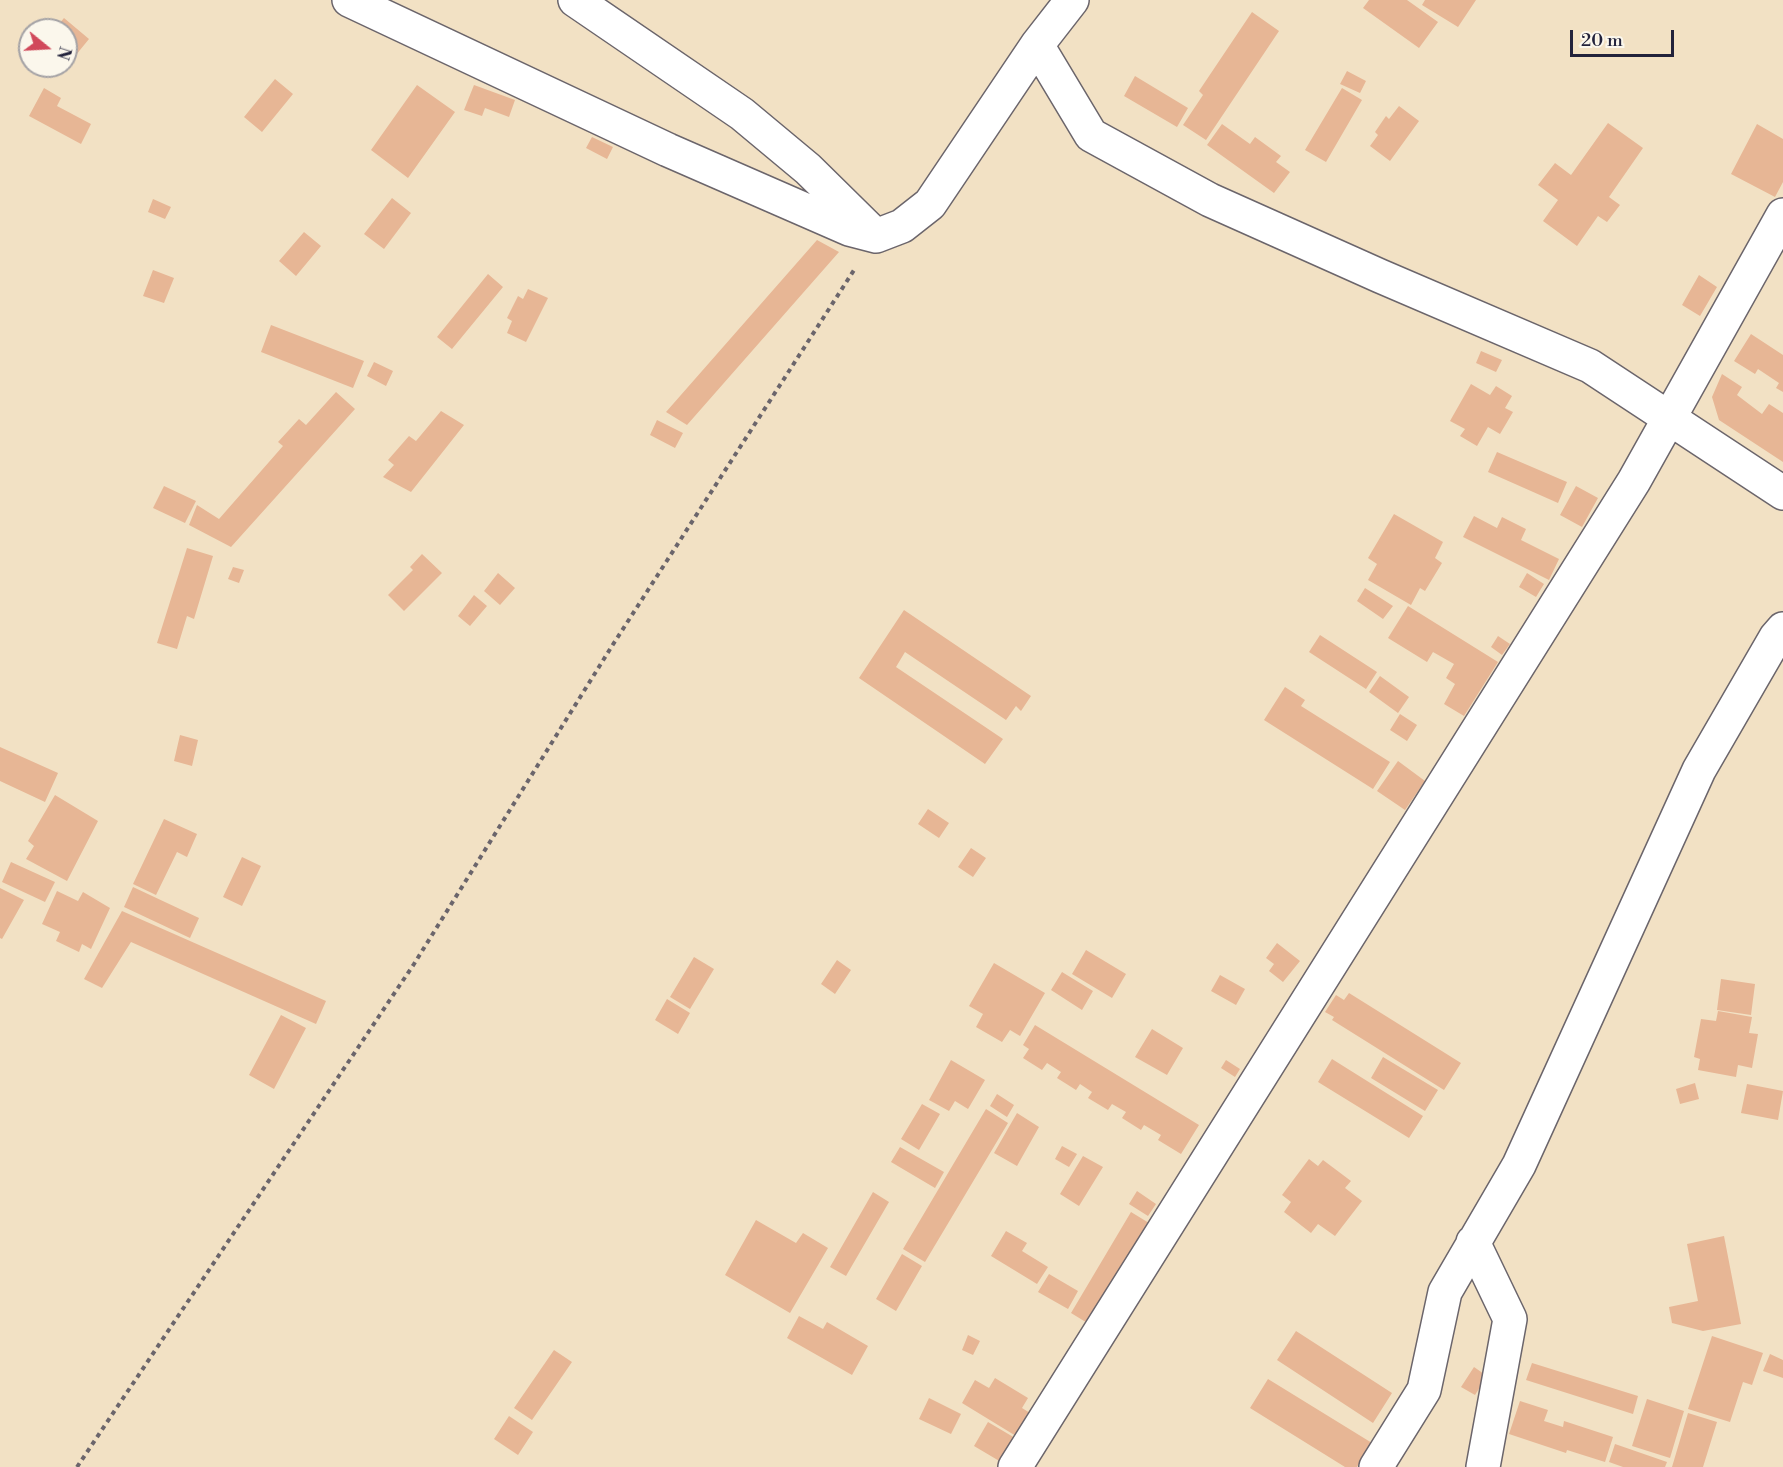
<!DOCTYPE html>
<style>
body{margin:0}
#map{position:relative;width:1783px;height:1467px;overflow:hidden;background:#f2e1c4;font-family:"Libre Bodoni",serif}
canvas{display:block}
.north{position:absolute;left:18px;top:18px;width:60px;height:60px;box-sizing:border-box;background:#fbf7ec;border:2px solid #a4a2a5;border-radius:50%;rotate:108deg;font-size:16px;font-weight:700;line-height:24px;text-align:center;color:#22223b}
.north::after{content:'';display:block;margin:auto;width:21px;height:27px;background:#d1495b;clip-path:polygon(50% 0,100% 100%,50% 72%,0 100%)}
.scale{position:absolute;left:1570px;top:30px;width:104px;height:27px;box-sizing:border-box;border:3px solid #22223b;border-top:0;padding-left:8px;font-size:18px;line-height:21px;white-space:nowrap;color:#22223b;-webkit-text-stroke:4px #fbf7ec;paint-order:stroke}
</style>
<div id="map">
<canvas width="1783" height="1467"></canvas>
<div class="north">N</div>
<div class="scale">20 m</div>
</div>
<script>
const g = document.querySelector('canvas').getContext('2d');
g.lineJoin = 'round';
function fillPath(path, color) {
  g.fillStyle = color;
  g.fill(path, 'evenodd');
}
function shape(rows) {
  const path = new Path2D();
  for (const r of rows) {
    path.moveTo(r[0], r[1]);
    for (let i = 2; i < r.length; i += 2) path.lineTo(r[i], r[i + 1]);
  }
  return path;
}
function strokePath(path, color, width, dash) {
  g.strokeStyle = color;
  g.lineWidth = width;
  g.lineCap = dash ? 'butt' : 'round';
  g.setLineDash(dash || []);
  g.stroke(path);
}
fillPath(shape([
 [1369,0,1407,0,1438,22,1419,48,1363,8],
 [1425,0,1476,0,1458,27,1422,5],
 [1252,12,1279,31,1206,140,1183,125,1203,95,1199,91],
 [64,18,89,39,62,72,54,66,66,66,66,30,54,30],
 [1347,71,1366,81,1360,93,1340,84],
 [1135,76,1188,108,1177,127,1124,96],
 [275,79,293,94,262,132,244,117],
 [417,85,455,112,408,178,371,150],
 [474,85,515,100,509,117,485,108,482,116,464,110],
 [44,88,61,98,57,106,91,124,81,144,29,116],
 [1342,88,1362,100,1326,162,1305,150],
 [1399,106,1419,121,1390,161,1370,146,1378,135,1375,132,1386,116,1389,119],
 [1608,123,1643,148,1609,197,1620,205,1607,222,1598,216,1577,246,1543,221,1558,200,1538,185,1555,163,1571,175],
 [1222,124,1250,144,1255,137,1281,156,1276,162,1290,172,1274,193,1207,145],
 [1757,124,1783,139,1783,182,1775,197,1731,174],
 [592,137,613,147,607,159,586,148],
 [392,198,411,213,384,249,364,234],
 [153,199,171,207,165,219,148,212],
 [304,232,321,246,296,276,279,261],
 [817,240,839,252,687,425,666,412],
 [153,270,174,278,164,303,143,296],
 [488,274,503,287,452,349,437,337],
 [1699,275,1717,287,1700,316,1682,305],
 [528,289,548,298,526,342,507,333,512,321,507,318,518,296,523,299],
 [271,325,364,361,353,388,261,352],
 [1751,334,1783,355,1783,392,1776,388,1779,383,1758,369,1755,374,1734,361],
 [1481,351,1502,360,1496,372,1476,363],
 [374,362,393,371,386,386,367,376],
 [1722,374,1742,387,1737,395,1762,414,1769,404,1783,413,1783,462,1719,420,1712,397],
 [1471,384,1490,395,1496,386,1512,396,1505,408,1513,412,1500,434,1488,427,1477,446,1460,436,1465,429,1450,421],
 [336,392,355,409,231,547,189,525,197,505,219,519,283,446,278,442,299,419,306,425],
 [441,411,464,425,411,492,383,477,394,465,388,460,409,436,416,441],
 [657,420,683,433,675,448,650,435],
 [1497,452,1567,482,1558,503,1488,472],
 [164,486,196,501,185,523,153,508],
 [1576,486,1598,498,1582,527,1560,515],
 [1394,514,1443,542,1435,558,1442,563,1425,591,1420,588,1411,605,1368,580,1377,564,1368,558],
 [1474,516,1497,528,1502,517,1526,529,1521,540,1559,559,1549,580,1463,537],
 [187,548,213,556,194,619,187,616,177,649,157,643],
 [422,554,442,573,404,611,388,595,413,570,410,567],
 [233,567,244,570,239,583,228,579],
 [498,573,515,588,500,605,484,591],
 [1527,573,1544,584,1536,597,1519,587],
 [1365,588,1393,606,1383,619,1357,601],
 [474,595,487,606,470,626,458,616],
 [1408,606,1498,662,1464,716,1444,704,1455,684,1446,678,1454,664,1433,652,1427,662,1388,638],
 [904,610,1031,696,1021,711,1016,706,1006,720,905,652,896,667,1003,739,985,764,859,678],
 [1320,635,1377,672,1366,689,1309,652],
 [1498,636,1510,644,1502,655,1491,647],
 [1380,676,1409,697,1398,713,1369,692],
 [1285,687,1305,700,1301,706,1390,762,1373,789,1264,720],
 [1400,714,1417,725,1407,741,1390,730],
 [180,735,198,740,192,766,174,761],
 [0,747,58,773,45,802,0,781],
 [1398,761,1425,781,1405,810,1377,791],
 [55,795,98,821,67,881,26,859,34,846,28,841],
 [928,809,949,823,939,838,918,824],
 [164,819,197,834,187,857,177,852,156,895,133,884],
 [971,848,986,858,973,877,958,867],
 [242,857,261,866,242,906,223,897],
 [11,862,55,882,45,902,2,882],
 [133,887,199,918,190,938,124,907],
 [0,888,24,900,2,939,0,938],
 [57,891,78,901,83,892,110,908,91,949,82,944,79,952,56,941,60,932,42,924],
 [122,911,326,1001,316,1024,131,942,102,988,84,979],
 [1277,943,1300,961,1283,982,1269,971,1274,964,1266,958],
 [1086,950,1126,974,1112,998,1072,974],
 [694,957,714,969,690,1009,670,997],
 [837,960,851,970,835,994,821,984],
 [994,963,1045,993,1020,1036,1010,1030,1002,1042,976,1027,983,1014,969,1006],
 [1062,972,1093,991,1082,1010,1051,990],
 [1220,975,1245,989,1236,1005,1211,991],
 [1721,979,1755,984,1751,1015,1717,1010],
 [1349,993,1461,1063,1444,1090,1332,1020,1334,1017,1325,1012,1336,995,1344,1000],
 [667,999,690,1013,678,1034,655,1020],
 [1718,1011,1752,1017,1749,1033,1758,1034,1752,1068,1738,1065,1736,1077,1698,1070,1700,1059,1694,1057,1701,1019,1716,1021],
 [281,1015,306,1028,274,1089,249,1075],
 [1035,1025,1199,1125,1181,1154,1158,1140,1161,1135,1144,1125,1141,1130,1122,1118,1126,1112,1112,1104,1108,1110,1088,1098,1092,1092,1080,1084,1076,1090,1057,1078,1061,1072,1047,1063,1042,1070,1023,1058,1029,1049,1023,1045],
 [1152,1029,1183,1048,1167,1075,1135,1057],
 [1383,1057,1438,1090,1425,1111,1371,1078],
 [1332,1059,1423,1116,1409,1138,1318,1082],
 [951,1060,985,1080,968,1109,955,1101,949,1111,929,1100],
 [1226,1060,1240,1069,1235,1077,1221,1068],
 [1695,1083,1699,1099,1680,1104,1676,1089],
 [1747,1084,1783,1091,1778,1120,1741,1113],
 [997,1094,1014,1105,1007,1117,990,1106],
 [922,1104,940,1114,919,1150,901,1139],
 [986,1109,1008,1123,925,1262,903,1249],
 [1017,1113,1039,1127,1017,1166,994,1153],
 [1062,1146,1077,1154,1069,1167,1055,1159],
 [900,1147,944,1172,935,1188,891,1162],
 [1083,1156,1103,1167,1079,1206,1060,1194],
 [1309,1159,1318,1166,1323,1160,1351,1181,1345,1188,1362,1201,1335,1236,1318,1224,1311,1233,1284,1212,1291,1202,1282,1195],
 [1137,1191,1156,1204,1148,1216,1129,1204],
 [873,1192,889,1202,846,1276,830,1267],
 [1131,1212,1149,1223,1089,1324,1071,1313],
 [756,1220,796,1243,803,1233,828,1248,790,1313,725,1275],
 [1006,1231,1027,1243,1022,1251,1048,1267,1037,1284,991,1256],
 [1724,1236,1741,1324,1703,1331,1672,1323,1669,1307,1698,1301,1687,1244],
 [902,1254,922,1266,896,1311,876,1299],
 [1049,1274,1078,1291,1068,1309,1038,1292],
 [799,1316,823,1329,827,1322,868,1346,852,1375,787,1338],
 [1296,1331,1392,1393,1373,1423,1277,1360],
 [968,1335,980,1341,973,1355,962,1350],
 [1712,1336,1763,1353,1752,1385,1743,1382,1730,1422,1688,1409],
 [554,1350,572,1362,532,1420,514,1408],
 [1770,1354,1783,1360,1783,1378,1763,1371],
 [1532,1363,1638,1396,1633,1414,1526,1380],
 [1474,1367,1487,1376,1475,1395,1461,1387],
 [995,1378,1028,1398,1022,1408,1030,1413,1016,1436,962,1403,975,1380,989,1388],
 [1268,1379,1372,1443,1357,1467,1345,1467,1250,1408],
 [929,1398,961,1414,951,1434,919,1419],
 [1647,1399,1684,1411,1670,1458,1632,1446],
 [1520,1401,1548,1410,1544,1421,1563,1427,1564,1421,1613,1437,1605,1462,1567,1450,1566,1453,1509,1434],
 [1688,1413,1717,1422,1703,1467,1672,1467],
 [509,1416,533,1432,518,1455,494,1439],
 [988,1422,1015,1438,1001,1462,974,1446],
 [1615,1444,1667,1462,1665,1467,1623,1467,1609,1462]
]), '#e7b695');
const minor = shape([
 [349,0,668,150,849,229,876,236,902,226,930,204,1037,45,1072,0],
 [575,0,742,114,808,169,871,231],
 [1037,45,1091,135,1210,200,1380,276,1590,366,1783,493],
 [1473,1242,1510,1319,1483,1467],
 [1015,1467,1634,481,1783,215],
 [1376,1467,1424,1390,1445,1292,1519,1165,1699,770,1776,637,1783,629]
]);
strokePath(minor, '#6b656b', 36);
strokePath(shape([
 [77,1467,414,964,612,646,856,267]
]), '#6b656b', 4, [4.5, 4.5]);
strokePath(minor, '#fff', 33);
</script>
